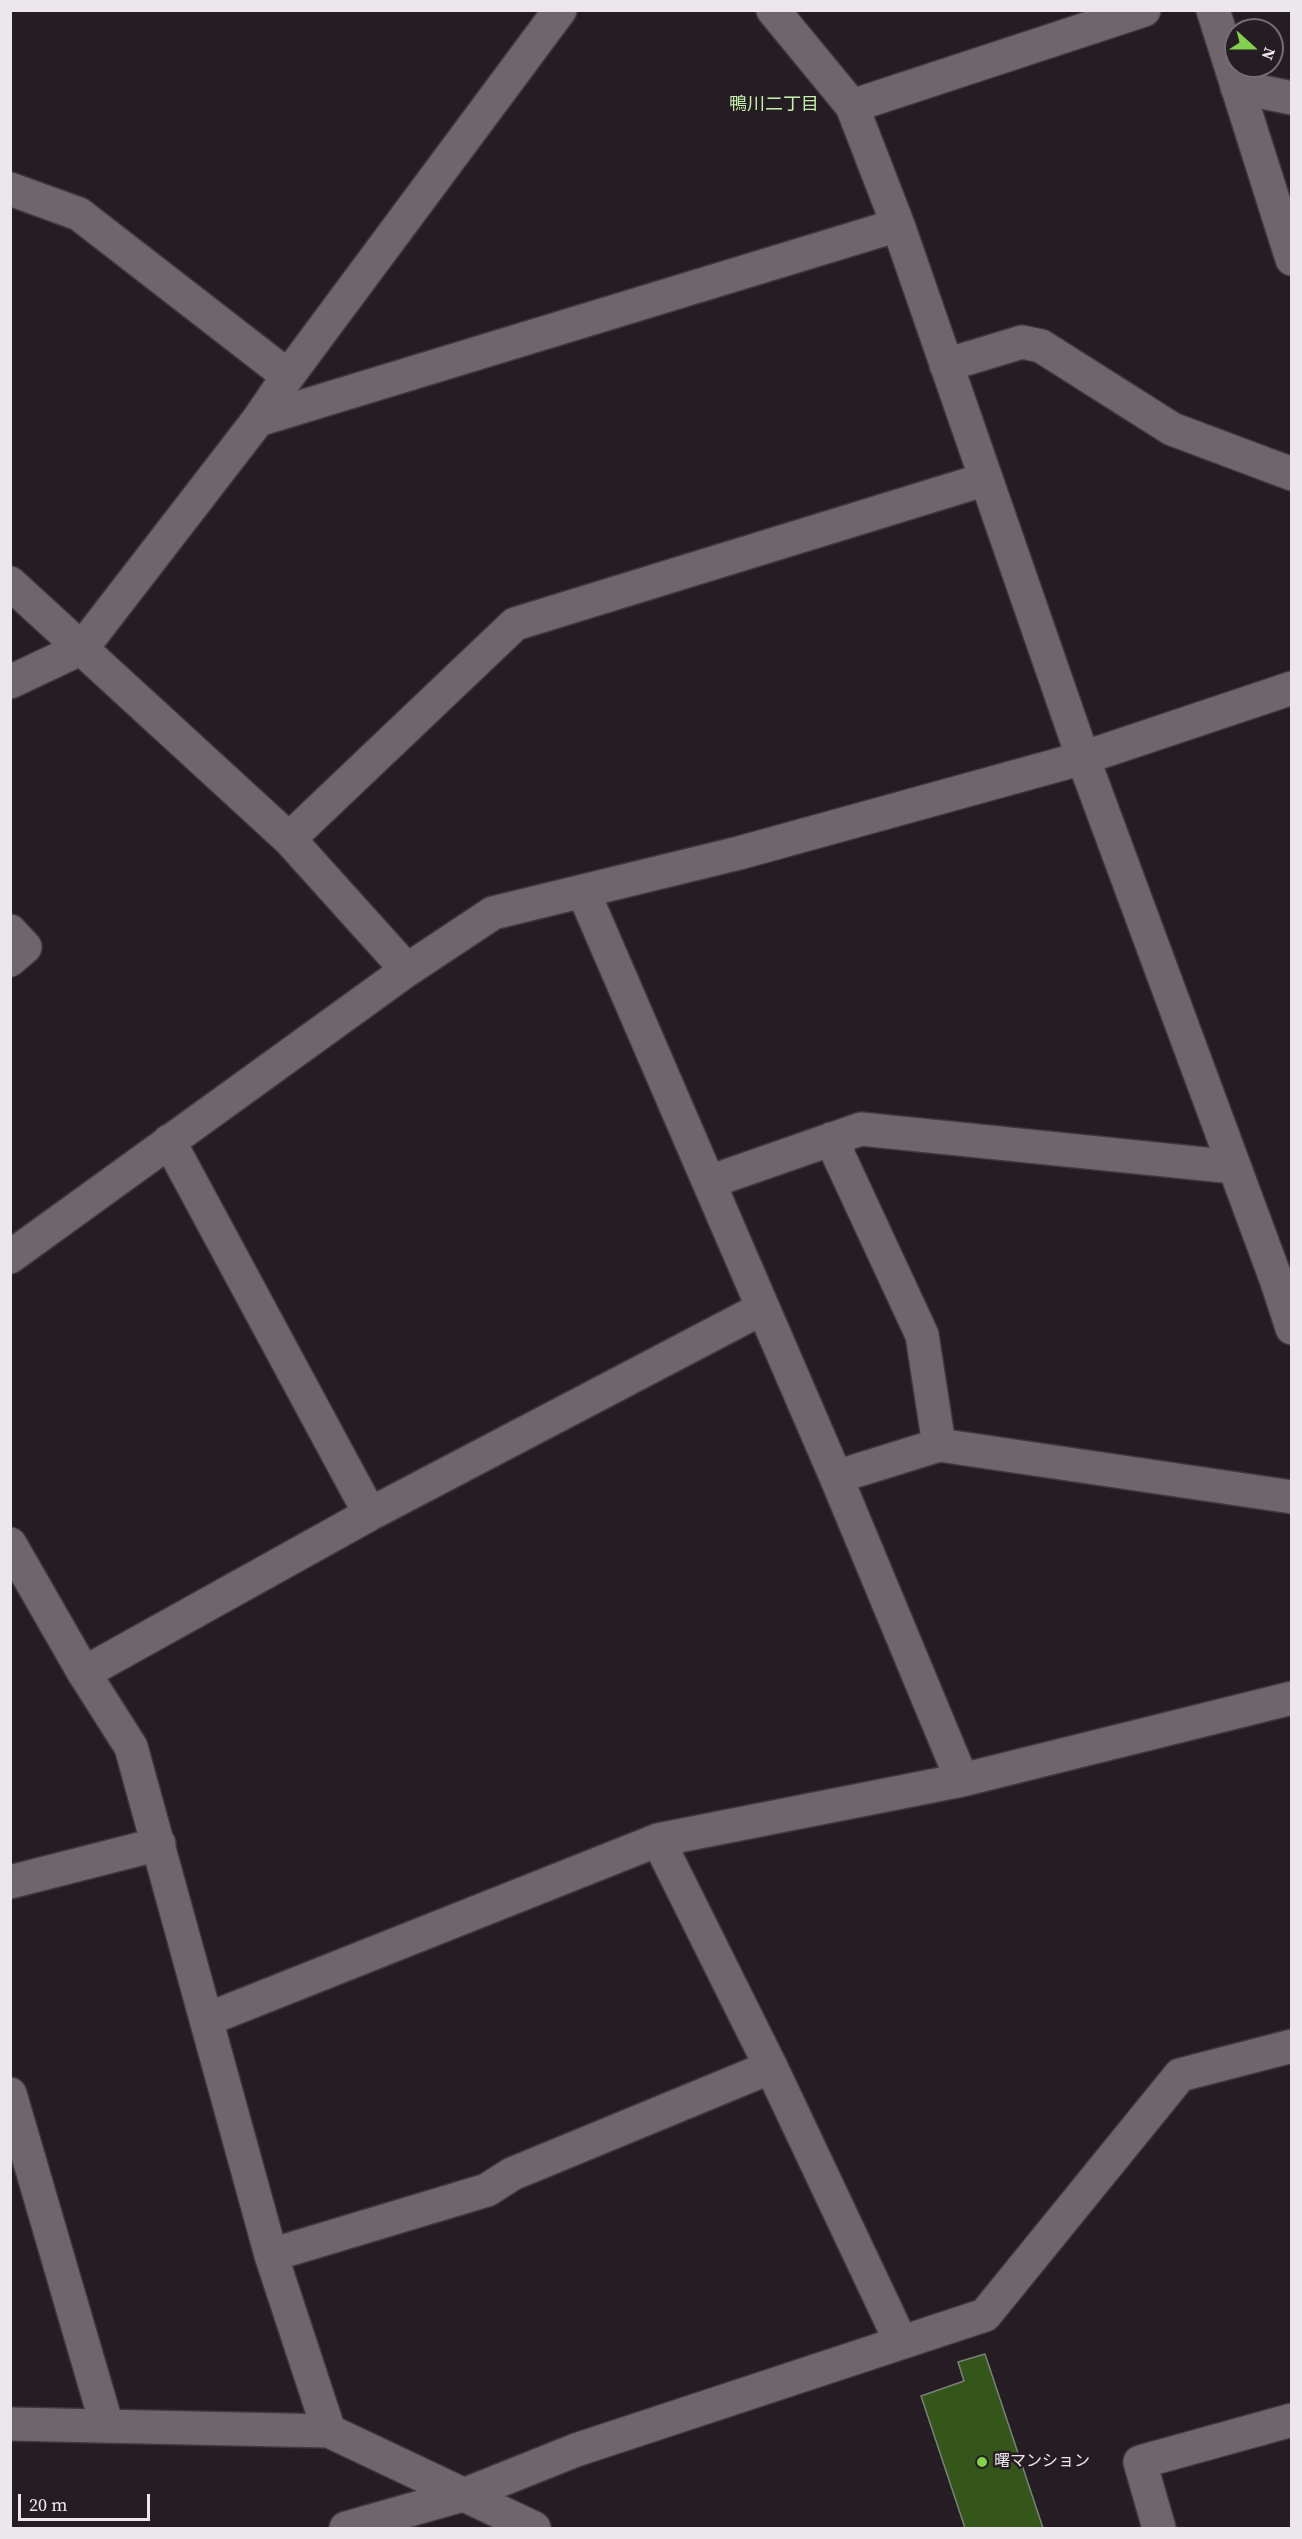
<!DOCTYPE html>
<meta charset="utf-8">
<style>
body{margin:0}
#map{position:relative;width:1302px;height:2539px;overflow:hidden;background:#251d23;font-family:"Source Serif 4",serif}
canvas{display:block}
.frame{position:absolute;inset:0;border:12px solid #ece7eb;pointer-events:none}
.north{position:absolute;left:1224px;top:18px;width:60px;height:60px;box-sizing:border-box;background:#251d23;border:2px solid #756e73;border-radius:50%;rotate:111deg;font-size:16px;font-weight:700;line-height:24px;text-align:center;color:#ece7eb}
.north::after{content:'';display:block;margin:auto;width:21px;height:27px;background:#84cf4d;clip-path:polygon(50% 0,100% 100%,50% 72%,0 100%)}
.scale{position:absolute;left:18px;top:2494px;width:132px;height:27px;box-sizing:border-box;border:3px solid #ece7eb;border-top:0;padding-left:8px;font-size:18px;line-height:21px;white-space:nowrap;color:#ece7eb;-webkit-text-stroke:4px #251d23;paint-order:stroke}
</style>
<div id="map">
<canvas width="1302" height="2539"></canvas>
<div class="frame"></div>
<div class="north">N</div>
<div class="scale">20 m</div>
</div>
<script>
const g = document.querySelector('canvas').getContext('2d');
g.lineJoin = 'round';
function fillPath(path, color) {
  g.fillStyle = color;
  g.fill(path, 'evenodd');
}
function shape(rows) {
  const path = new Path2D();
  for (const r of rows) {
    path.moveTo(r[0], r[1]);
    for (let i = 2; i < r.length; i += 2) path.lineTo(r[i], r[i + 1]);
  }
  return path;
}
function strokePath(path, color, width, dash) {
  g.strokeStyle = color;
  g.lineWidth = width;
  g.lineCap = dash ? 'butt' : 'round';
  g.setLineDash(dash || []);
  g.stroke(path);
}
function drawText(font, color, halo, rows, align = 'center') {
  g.font = font + ' "Source Serif 4","Noto Sans JP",serif';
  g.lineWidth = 5;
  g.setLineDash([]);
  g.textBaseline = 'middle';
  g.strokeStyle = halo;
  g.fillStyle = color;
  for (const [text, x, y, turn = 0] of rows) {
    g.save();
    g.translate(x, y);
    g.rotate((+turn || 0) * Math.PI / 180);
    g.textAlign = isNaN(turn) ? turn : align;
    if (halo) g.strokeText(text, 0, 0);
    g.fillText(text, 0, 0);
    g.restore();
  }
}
const building = shape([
 [985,2354,1043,2528,965,2528,921,2396,964,2381,958,2362,985,2354]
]);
fillPath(building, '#34561a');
strokePath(building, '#7a8177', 1.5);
const minor = shape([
 [773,10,852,106,898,225,1083,758,1276,1279,1292,1328],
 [1237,87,1292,98],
 [852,106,1144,10],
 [10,189,79,214,288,376],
 [946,365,1022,342,1041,346,1172,429,1292,474],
 [258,420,898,225],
 [10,583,289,839,407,970],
 [10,682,82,648,258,420,288,376,560,10],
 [289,839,515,624,986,479],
 [583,891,836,1477,962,1780],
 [10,931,25,947,10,960],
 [831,1139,922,1335,939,1445],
 [169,1141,370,1514],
 [709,1182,861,1129,1234,1167],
 [10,1257,407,970,493,913,739,853,1083,758,1292,688],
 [836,1477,939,1445,1292,1497],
 [10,1544,84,1673,131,1747,271,2255,329,2431],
 [84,1673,370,1514,763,1308],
 [658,1840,771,2067,901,2342],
 [10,1882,159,1844],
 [208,2019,658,1840,962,1780,1292,1698],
 [10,2094,107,2426],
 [271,2255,487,2190,512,2174,771,2067],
 [10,2424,329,2431,534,2528],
 [346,2528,466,2494,576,2450,985,2315,1180,2075,1292,2046],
 [1159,2528,1140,2462,1292,2420]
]);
const tertiary = shape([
 [1213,10,1292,259]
]);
strokePath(minor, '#3f383e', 36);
strokePath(tertiary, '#3f383e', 36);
strokePath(minor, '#6f656d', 33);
strokePath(tertiary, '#6f656d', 33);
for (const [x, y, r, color] of [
 [982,2462,6,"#84cf4d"]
]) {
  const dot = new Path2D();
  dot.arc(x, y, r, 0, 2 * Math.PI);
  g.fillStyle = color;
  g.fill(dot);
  strokePath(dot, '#251d23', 2);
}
drawText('16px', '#ece7eb', '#251d23', [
 ["曙マンション",994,2462]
], 'left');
drawText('18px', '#c5f0ac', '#251d23', [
 ["鴨川二丁目",774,105]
]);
</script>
